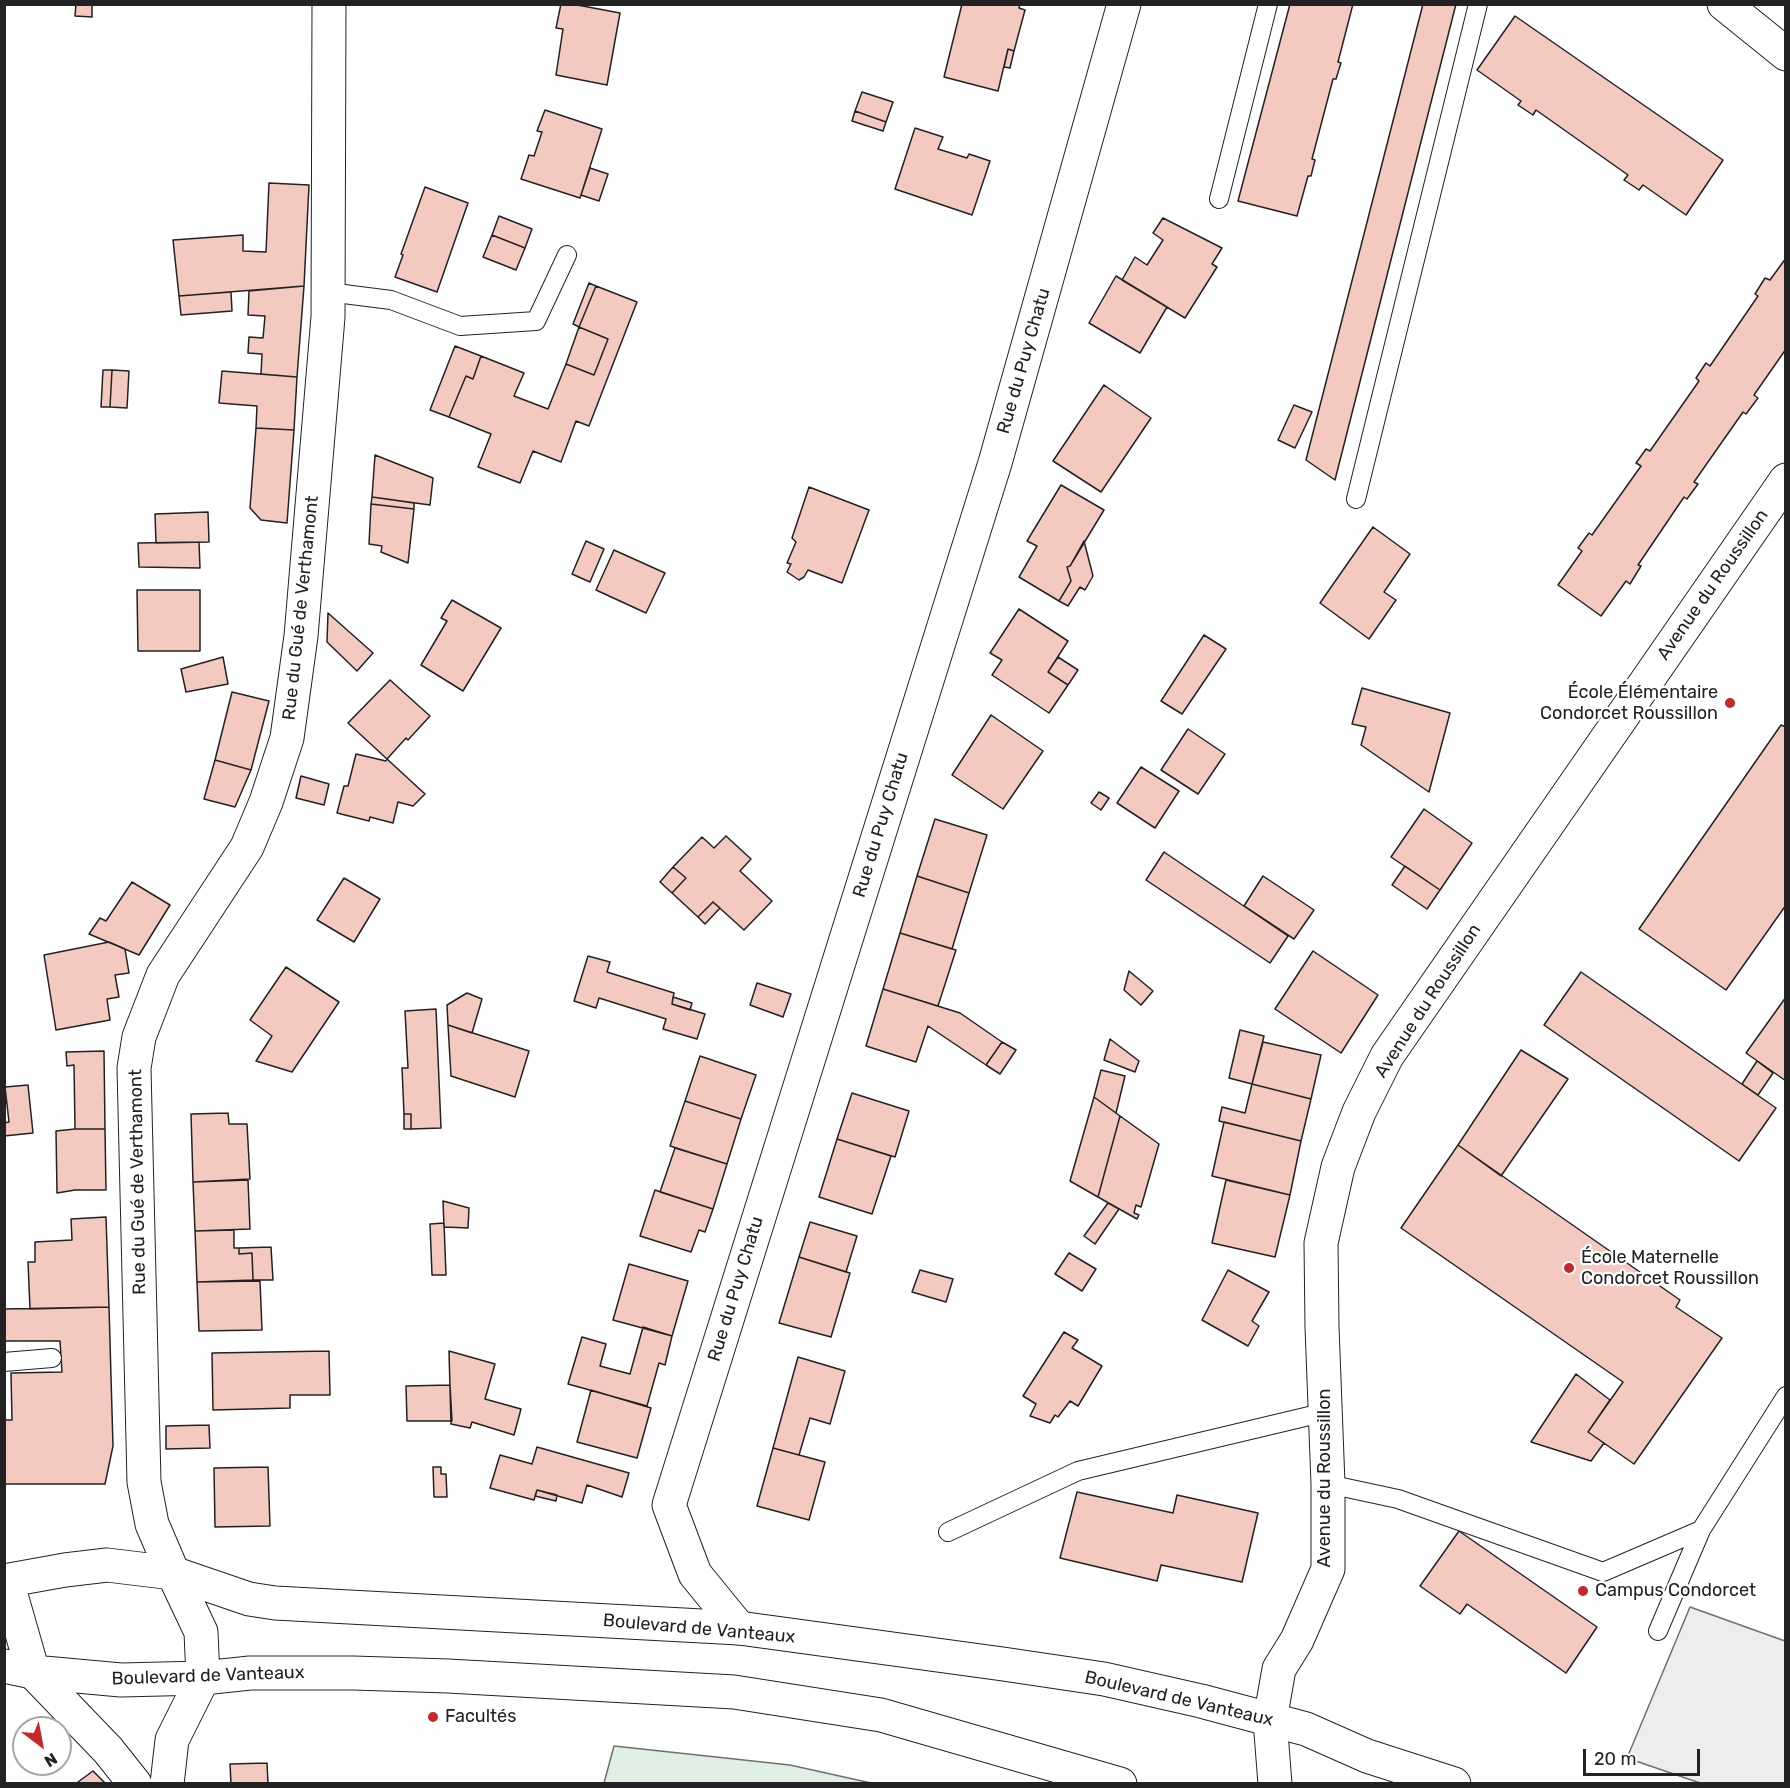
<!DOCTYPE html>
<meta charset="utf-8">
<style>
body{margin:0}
#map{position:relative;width:1790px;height:1788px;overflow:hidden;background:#fff;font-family:Rubik,sans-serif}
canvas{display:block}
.frame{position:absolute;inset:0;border:6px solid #222;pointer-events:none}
.north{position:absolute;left:12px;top:1716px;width:60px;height:60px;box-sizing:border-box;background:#fff;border:2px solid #a7a7a7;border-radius:50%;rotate:148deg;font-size:16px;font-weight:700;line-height:24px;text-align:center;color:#222}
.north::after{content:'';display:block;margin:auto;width:21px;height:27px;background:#c62828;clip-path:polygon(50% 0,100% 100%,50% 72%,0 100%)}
.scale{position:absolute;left:1583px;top:1749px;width:117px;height:27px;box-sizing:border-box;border:3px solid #222;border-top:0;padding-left:8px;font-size:18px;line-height:21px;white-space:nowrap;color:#222;-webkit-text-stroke:4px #fff;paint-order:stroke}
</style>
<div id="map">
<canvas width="1790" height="1788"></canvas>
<div class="frame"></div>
<div class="north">N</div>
<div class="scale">20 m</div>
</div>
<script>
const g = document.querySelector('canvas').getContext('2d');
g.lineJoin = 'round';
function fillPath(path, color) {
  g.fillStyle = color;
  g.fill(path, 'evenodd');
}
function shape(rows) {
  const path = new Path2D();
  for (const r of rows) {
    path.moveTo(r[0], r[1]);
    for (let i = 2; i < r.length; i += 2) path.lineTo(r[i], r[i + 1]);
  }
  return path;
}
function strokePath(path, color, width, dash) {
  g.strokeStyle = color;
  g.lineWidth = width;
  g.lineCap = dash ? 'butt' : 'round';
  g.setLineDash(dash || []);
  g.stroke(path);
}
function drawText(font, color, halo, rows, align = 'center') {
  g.font = font + ' Rubik,sans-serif';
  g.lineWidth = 4.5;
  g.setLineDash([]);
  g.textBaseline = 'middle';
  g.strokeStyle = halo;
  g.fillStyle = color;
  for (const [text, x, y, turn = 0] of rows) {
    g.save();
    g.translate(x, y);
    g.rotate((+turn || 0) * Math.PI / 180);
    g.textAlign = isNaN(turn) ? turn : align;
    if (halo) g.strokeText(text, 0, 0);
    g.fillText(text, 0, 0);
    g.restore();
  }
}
const green = shape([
 [614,1746,790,1765,871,1783,604,1783,614,1746]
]);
fillPath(green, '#e0efe3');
strokePath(green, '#6f6f6f', 1.5);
const parking = shape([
 [1690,1607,1785,1641,1785,1783,1700,1783,1627,1758,1690,1607]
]);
fillPath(parking, '#ededed');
strokePath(parking, '#6f6f6f', 1.5);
const building = shape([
 [76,4,92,4,92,17,75,16,76,4],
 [561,4,572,4,620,13,607,85,556,75,563,29,556,28,561,4],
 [962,4,1020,4,1019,8,1025,10,1014,51,1008,49,998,91,944,77,962,4],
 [1290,4,1353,4,1338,62,1341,63,1336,79,1333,79,1312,159,1315,160,1311,176,1308,176,1297,216,1238,201,1290,4],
 [1423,4,1456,4,1335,480,1306,460,1423,4],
 [1515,16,1723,160,1686,215,1643,185,1639,190,1624,180,1628,175,1536,110,1533,115,1518,105,1521,101,1477,70,1515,16],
 [1008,49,1014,51,1010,68,1004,67,1008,49],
 [862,92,893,102,886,122,855,111,862,92],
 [545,110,602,129,580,198,521,179,529,155,534,156,542,132,537,131,545,110],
 [855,111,886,122,883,131,852,121,855,111],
 [915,128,943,137,938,149,967,158,969,154,990,161,972,215,895,189,915,128],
 [590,168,608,174,599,201,581,195,590,168],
 [269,183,309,185,304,286,179,296,173,240,243,235,243,251,266,252,269,183],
 [425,187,468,203,437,292,395,277,403,255,401,254,425,187],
 [499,216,532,229,525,248,492,235,499,216],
 [1163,218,1222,248,1212,264,1217,267,1185,318,1122,280,1135,257,1147,265,1163,240,1153,233,1163,218],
 [492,235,525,248,516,270,483,257,492,235],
 [1786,258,1786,349,1754,395,1758,398,1746,414,1743,412,1694,482,1698,484,1687,499,1684,497,1638,565,1641,566,1630,584,1626,581,1601,616,1558,585,1582,551,1578,548,1589,533,1592,535,1641,466,1636,463,1646,449,1650,451,1699,381,1696,378,1706,363,1710,366,1758,296,1755,294,1765,278,1770,280,1786,258],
 [1116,276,1167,307,1140,353,1089,323,1116,276],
 [589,283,596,286,579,327,573,324,589,283],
 [304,286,297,377,261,374,262,354,248,353,249,337,263,338,265,316,248,315,249,291,304,286],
 [596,286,637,302,589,426,576,421,561,462,533,451,520,483,478,467,491,434,449,417,466,376,473,379,481,356,524,373,514,396,548,409,566,364,594,375,608,339,579,327,596,286],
 [231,292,232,311,181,315,179,296,231,292],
 [579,327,608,339,594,375,566,364,579,327],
 [455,346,481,356,473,379,466,376,449,417,430,410,455,346],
 [103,370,112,370,110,407,101,407,103,370],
 [112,370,129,371,127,408,110,407,112,370],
 [222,371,297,377,294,430,256,428,257,406,219,403,222,371],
 [1104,385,1151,418,1101,492,1053,461,1104,385],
 [1294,405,1312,412,1295,448,1278,440,1294,405],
 [256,428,294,430,287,523,261,520,250,508,256,428],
 [375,455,433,478,430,505,372,497,375,455],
 [1061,485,1104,510,1070,566,1067,567,1071,581,1059,601,1019,577,1037,546,1027,541,1061,485],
 [809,487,869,510,842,583,808,570,804,577,799,580,787,572,791,564,787,563,796,542,792,538,809,487],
 [372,497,414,503,414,509,371,504,372,497],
 [371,504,414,509,408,563,381,552,382,546,369,544,371,504],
 [208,512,209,542,156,543,155,514,208,512],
 [1373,527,1410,554,1384,592,1396,600,1369,639,1320,603,1373,527],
 [586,541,604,549,590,582,572,574,586,541],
 [1084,541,1093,576,1085,590,1080,587,1068,606,1059,601,1071,581,1067,567,1070,566,1084,541],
 [199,542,200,568,139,567,138,543,199,542],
 [614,550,665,573,646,613,596,590,614,550],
 [137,590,200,590,200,651,138,651,137,590],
 [452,600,501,628,463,691,421,665,447,621,441,618,452,600],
 [1019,609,1068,641,1048,672,1068,685,1049,713,992,675,1002,660,990,653,1019,609],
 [328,613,373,653,357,671,327,642,328,613],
 [1204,635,1226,649,1182,714,1161,701,1204,635],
 [223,657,228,684,186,692,181,669,223,657],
 [1058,657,1078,670,1068,685,1048,672,1058,657],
 [390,680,430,716,408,740,406,738,387,759,348,723,390,680],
 [1362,688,1450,713,1429,792,1361,745,1366,727,1352,724,1362,688],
 [232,692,269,701,251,770,215,760,232,692],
 [991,715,1043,751,1003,809,952,775,991,715],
 [1781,725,1786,727,1786,905,1726,990,1639,929,1781,725],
 [1188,729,1225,754,1198,794,1161,770,1188,729],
 [356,754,386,761,387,759,425,794,413,806,398,802,393,823,370,817,369,821,337,813,344,786,348,786,356,754],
 [215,760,251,770,235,807,204,799,215,760],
 [1141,767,1179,791,1155,828,1117,803,1141,767],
 [301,776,329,784,324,805,296,798,301,776],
 [1099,792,1109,798,1101,810,1091,803,1099,792],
 [1424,809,1472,843,1440,890,1391,857,1424,809],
 [935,819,987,835,969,893,917,876,935,819],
 [726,836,751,859,740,871,772,901,744,930,713,902,698,917,672,893,686,878,673,867,702,837,714,848,726,836],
 [1164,852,1288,936,1270,963,1146,880,1164,852],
 [1405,866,1440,890,1427,909,1392,885,1405,866],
 [673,867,686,878,672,893,660,882,673,867],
 [917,876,969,893,952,949,900,933,917,876],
 [1263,876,1314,910,1294,939,1244,906,1263,876],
 [344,878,380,899,354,942,317,920,344,878],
 [132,882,170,905,139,955,89,934,100,918,106,921,132,882],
 [713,902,720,908,705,924,698,917,713,902],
 [900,933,956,950,938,1006,883,989,900,933],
 [109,942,125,949,129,973,115,975,119,997,107,999,110,1020,56,1030,44,955,109,942],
 [1313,951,1378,995,1341,1053,1275,1009,1313,951],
 [588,956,610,962,607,972,674,993,672,1004,705,1014,697,1039,663,1029,666,1019,599,998,596,1008,574,1001,588,956],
 [286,967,339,1002,292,1072,256,1061,272,1036,250,1020,286,967],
 [1129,971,1153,991,1141,1005,1124,990,1129,971],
 [1581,972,1776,1108,1739,1161,1544,1025,1581,972],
 [757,983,791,994,783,1017,750,1005,757,983],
 [883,989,960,1013,1002,1042,986,1065,928,1026,916,1062,866,1046,883,989],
 [467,993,482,999,472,1033,448,1025,447,1005,467,993],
 [673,997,692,1003,690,1010,672,1004,673,997],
 [1786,997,1786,1081,1746,1053,1786,997],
 [436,1009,441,1128,411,1129,411,1114,404,1114,402,1068,408,1068,405,1011,436,1009],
 [448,1025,529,1051,515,1097,451,1076,448,1025],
 [1240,1030,1264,1036,1252,1084,1229,1078,1240,1030],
 [1110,1039,1139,1061,1135,1072,1104,1060,1110,1039],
 [1002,1042,1016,1050,1000,1074,986,1065,1002,1042],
 [1263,1042,1321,1055,1311,1099,1252,1084,1263,1042],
 [1521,1050,1568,1079,1501,1176,1458,1145,1521,1050],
 [104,1051,105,1129,75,1129,74,1065,67,1066,66,1052,104,1051],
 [700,1056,756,1075,741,1119,685,1101,700,1056],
 [1757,1061,1773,1073,1758,1095,1742,1084,1757,1061],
 [1101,1070,1125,1076,1116,1113,1094,1097,1101,1070],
 [1252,1084,1311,1099,1301,1141,1219,1121,1222,1107,1245,1113,1252,1084],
 [28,1085,33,1133,4,1136,4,1123,9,1122,5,1087,28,1085],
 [852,1093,909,1111,895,1157,837,1139,852,1093],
 [1094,1097,1120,1116,1098,1197,1070,1181,1094,1097],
 [685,1101,741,1119,727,1164,670,1146,685,1101],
 [228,1113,229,1124,247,1124,250,1179,193,1182,191,1114,228,1113],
 [404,1114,411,1114,411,1129,404,1129,404,1114],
 [1120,1116,1159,1144,1141,1207,1136,1205,1134,1213,1139,1215,1137,1219,1098,1197,1120,1116],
 [1224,1122,1301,1141,1290,1195,1212,1176,1224,1122],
 [75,1129,105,1129,106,1190,75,1190,57,1193,56,1131,75,1129],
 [837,1139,891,1156,872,1214,819,1197,837,1139],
 [1458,1145,1680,1300,1676,1307,1722,1338,1634,1464,1588,1432,1623,1382,1401,1228,1458,1145],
 [675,1148,727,1164,713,1209,660,1192,675,1148],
 [248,1180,250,1229,195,1231,193,1182,248,1180],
 [1226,1180,1290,1195,1275,1257,1212,1243,1226,1180],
 [655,1190,713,1209,705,1232,699,1230,691,1252,640,1236,655,1190],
 [443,1201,469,1208,468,1228,444,1227,443,1201],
 [1108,1203,1119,1209,1095,1244,1084,1236,1108,1203],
 [106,1217,109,1307,30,1309,28,1262,35,1262,35,1242,72,1240,71,1219,106,1217],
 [810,1222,857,1236,846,1272,799,1257,810,1222],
 [444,1223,446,1275,432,1275,430,1224,444,1223],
 [234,1230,234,1248,239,1248,239,1254,252,1253,253,1280,197,1282,195,1231,234,1230],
 [271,1247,273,1280,253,1280,252,1253,239,1254,239,1248,271,1247],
 [1069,1253,1096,1269,1082,1291,1055,1274,1069,1253],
 [799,1257,850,1273,831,1337,779,1323,799,1257],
 [629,1264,688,1281,672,1336,613,1320,629,1264],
 [920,1270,953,1279,946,1302,912,1292,920,1270],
 [1228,1270,1269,1292,1252,1321,1259,1326,1248,1346,1202,1320,1228,1270],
 [260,1281,262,1330,199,1331,197,1282,260,1281],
 [109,1307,113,1446,105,1484,4,1484,4,1420,12,1420,11,1373,62,1372,60,1341,4,1341,4,1309,109,1307],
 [643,1327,672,1336,665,1365,659,1363,647,1406,568,1384,582,1337,606,1344,600,1366,630,1374,643,1327],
 [1064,1332,1078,1340,1072,1348,1102,1366,1078,1406,1070,1401,1058,1417,1055,1415,1050,1423,1030,1416,1036,1404,1023,1396,1064,1332],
 [329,1351,330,1395,290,1395,290,1408,213,1410,212,1353,329,1351],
 [449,1351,495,1364,485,1399,521,1409,514,1435,472,1422,470,1428,451,1424,449,1351],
 [798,1357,845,1371,830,1424,810,1418,799,1455,773,1448,798,1357],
 [1576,1374,1610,1400,1588,1432,1604,1443,1591,1461,1531,1442,1576,1374],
 [450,1385,452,1421,407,1421,406,1386,450,1385],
 [591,1390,651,1408,637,1458,577,1442,591,1390],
 [209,1425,210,1448,166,1449,166,1426,209,1425],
 [537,1447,629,1473,622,1497,587,1485,582,1503,537,1490,534,1500,490,1488,500,1455,532,1464,537,1447],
 [773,1448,825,1462,809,1520,757,1506,773,1448],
 [268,1467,270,1526,215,1527,214,1468,268,1467],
 [433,1467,441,1467,441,1474,446,1474,447,1497,434,1497,433,1467],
 [537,1490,557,1495,556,1501,535,1496,537,1490],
 [1077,1492,1173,1513,1177,1495,1258,1513,1242,1582,1161,1565,1157,1581,1060,1558,1077,1492],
 [1459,1531,1597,1627,1566,1673,1467,1604,1460,1614,1420,1586,1459,1531],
 [267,1763,268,1784,231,1784,230,1764,267,1763],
 [93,1771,106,1784,78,1784,78,1782,93,1771]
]);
fillPath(building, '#f3c9c0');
strokePath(building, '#222', 1.5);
const lane = shape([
 [1219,199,1268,4],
 [328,292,391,300,460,326,536,321,567,255],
 [1356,499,1478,4],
 [4,1362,52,1358],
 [1328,1484,1398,1499,1603,1572,1701,1530],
 [948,1532,1078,1471,1326,1412],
 [1658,1631,1701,1530,1786,1396]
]);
const street = shape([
 [1724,4,1786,54],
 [173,1573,152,1524,144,1482,134,1068,139,1037,163,975,247,847,266,802,287,738,301,636,328,317,329,4],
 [739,1628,695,1574,669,1505,995,463,1124,4],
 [33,1672,108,1750,135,1784],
 [167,1784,172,1740,203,1678]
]);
const secondary = shape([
 [1270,1720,1279,1669,1297,1640,1328,1569,1328,1484,1322,1327,1321,1243,1338,1167,1359,1112,1387,1056,1786,480]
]);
const primary = shape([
 [173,1573,201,1632,203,1678],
 [4,1581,65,1570,107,1565,173,1573,249,1599,275,1603,739,1628,1003,1664,1104,1679,1201,1701,1306,1729,1367,1756,1454,1784],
 [7,1581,33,1672],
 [4,1666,33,1672,121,1680,203,1678,250,1673,353,1673,448,1676,734,1692,881,1715,1120,1784],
 [1270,1720,1275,1784]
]);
strokePath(lane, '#222', 20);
strokePath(street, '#222', 35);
strokePath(secondary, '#222', 35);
strokePath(primary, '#222', 35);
strokePath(lane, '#fff', 18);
strokePath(street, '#fff', 33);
strokePath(secondary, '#fff', 33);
strokePath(primary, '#fff', 33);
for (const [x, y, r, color] of [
 [1730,703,6,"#c62828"],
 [1569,1268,6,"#c62828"],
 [1583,1591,6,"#c62828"],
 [433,1717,6,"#c62828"]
]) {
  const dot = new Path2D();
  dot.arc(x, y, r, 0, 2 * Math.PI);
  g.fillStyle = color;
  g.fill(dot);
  strokePath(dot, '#fff', 2);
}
drawText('18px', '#222', '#fff', [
 ["Rue du Puy Chatu",1024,361,-74],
 ["Avenue du Roussillon",1713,585,-55],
 ["Rue du Gué de Verthamont",301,608,-84],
 ["Rue du Puy Chatu",881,825,-73],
 ["Avenue du Roussillon",1428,1001,-57],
 ["Rue du Gué de Verthamont",138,1182,-91],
 ["Rue du Puy Chatu",736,1289,-73],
 ["Avenue du Roussillon",1325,1478,-90],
 ["Boulevard de Vanteaux",699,1629,5],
 ["Boulevard de Vanteaux",208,1676,-2],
 ["Boulevard de Vanteaux",1179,1699,13]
]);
drawText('18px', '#222', '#fff', [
 ["École Élémentaire",1718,693,"right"],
 ["Condorcet Roussillon",1718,714,"right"],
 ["École Maternelle",1581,1258],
 ["Condorcet Roussillon",1581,1279],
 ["Campus Condorcet",1595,1591],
 ["Facultés",445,1717]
], 'left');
</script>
